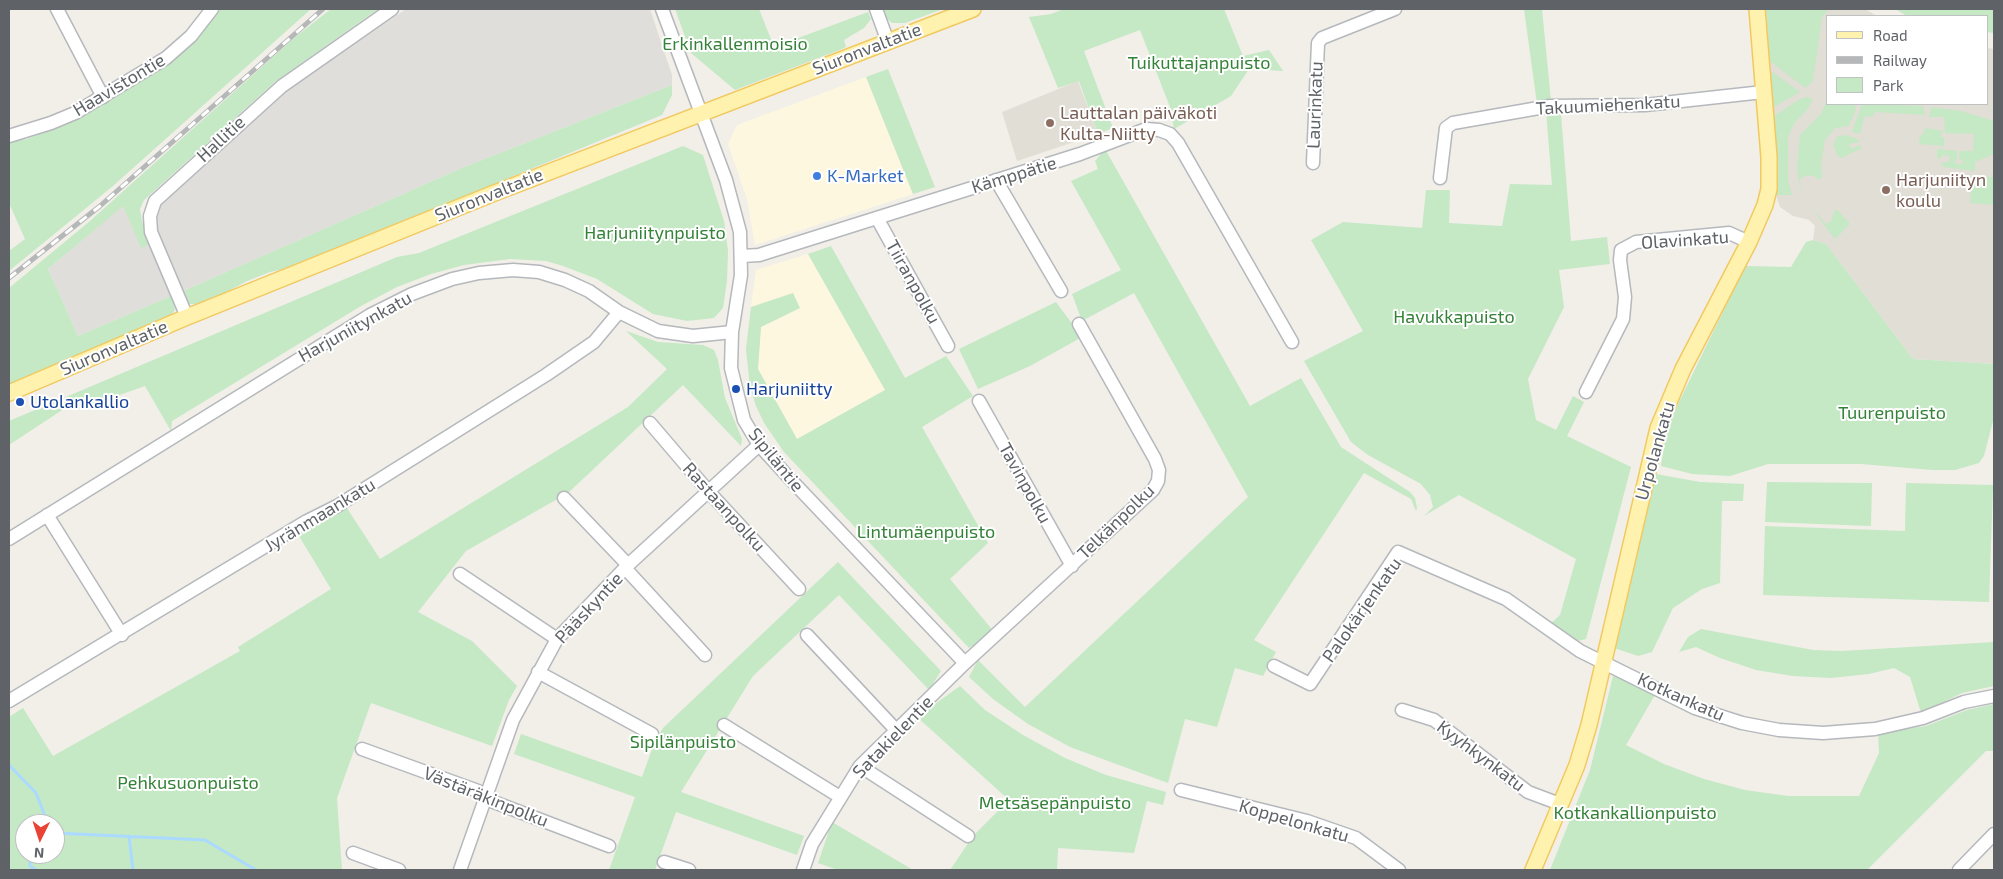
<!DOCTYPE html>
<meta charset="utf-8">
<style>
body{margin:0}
#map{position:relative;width:2003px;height:879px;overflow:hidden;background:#f1efe8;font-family:"Exo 2",sans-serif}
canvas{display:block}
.frame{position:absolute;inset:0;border:10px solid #5f6368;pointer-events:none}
.legend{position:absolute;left:1826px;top:15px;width:162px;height:90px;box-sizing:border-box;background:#fff;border:1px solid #bfc1c3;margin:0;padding:6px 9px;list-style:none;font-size:15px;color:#5f6368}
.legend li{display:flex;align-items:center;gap:10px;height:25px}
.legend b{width:25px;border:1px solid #bfc1c3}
.north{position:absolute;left:15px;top:814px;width:50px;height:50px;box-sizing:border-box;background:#fff;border:1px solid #bfc1c3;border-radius:50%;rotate:184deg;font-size:14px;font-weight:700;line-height:20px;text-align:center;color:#5f6368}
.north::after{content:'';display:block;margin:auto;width:18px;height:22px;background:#ea4335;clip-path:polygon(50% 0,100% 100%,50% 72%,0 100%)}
</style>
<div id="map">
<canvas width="2003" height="879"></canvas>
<div class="frame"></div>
<ul class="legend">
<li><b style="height:6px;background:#fff2af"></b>Road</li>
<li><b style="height:6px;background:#b6b7b8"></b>Railway</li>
<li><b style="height:14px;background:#c5e8c5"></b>Park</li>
</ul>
<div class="north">N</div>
</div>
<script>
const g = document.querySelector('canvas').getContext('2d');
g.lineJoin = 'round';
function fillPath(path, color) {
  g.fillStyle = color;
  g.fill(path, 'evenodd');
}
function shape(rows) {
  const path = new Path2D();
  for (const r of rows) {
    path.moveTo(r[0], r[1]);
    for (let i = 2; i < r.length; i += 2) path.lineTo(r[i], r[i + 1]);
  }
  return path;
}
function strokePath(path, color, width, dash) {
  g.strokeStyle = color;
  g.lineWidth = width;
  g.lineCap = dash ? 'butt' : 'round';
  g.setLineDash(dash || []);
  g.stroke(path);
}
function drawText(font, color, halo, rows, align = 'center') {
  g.font = font + ' "Exo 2",sans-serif';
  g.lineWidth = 4;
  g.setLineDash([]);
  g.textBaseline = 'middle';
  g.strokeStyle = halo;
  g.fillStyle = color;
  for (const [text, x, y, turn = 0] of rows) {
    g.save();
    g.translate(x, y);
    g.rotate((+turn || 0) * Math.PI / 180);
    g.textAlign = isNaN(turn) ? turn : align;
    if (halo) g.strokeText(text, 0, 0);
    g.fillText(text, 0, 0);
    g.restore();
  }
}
fillPath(shape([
 [866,77,913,194,755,245,747,199,728,144,737,125],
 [808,254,885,390,797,439,758,369,761,327,800,308,751,307,756,270]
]), '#fef7e0');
fillPath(shape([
 [406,9,650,9,672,75,672,85,462,168,181,292,158,235,157,214,162,200,279,96],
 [123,205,141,247,150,244,171,296,78,336,48,269]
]), '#e0deda');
fillPath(shape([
 [1766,9,1865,9,1877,16,1827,16,1827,104,1987,104,1987,48,1994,49,1994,364,1913,359,1826,244,1813,240,1815,226,1809,220,1793,216,1780,207,1776,195,1778,177],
 [1078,81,1098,134,1017,161,1002,112]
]), '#e1ded6');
fillPath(shape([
 [217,9,311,9,113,186,9,271,9,251,25,239,9,203,9,142,27,139,53,129,168,62],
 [331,9,378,9,276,81,144,200,140,209,142,221,150,244,141,248,123,206,48,269,78,336,171,296,175,309,172,315,166,321,9,386,9,288,90,221,294,38],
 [675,9,759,9,774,47,868,12,871,19,864,28,844,40,846,47,842,49,735,90,691,53],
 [883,9,943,9,905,23,892,23,887,19],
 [1064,9,1224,9,1243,56,1269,50,1283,71,1249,69,1231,96,1174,129,1170,107,1140,30,1084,51,1113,128,1098,134,1079,81,1058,88,1029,17,1051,14],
 [1524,9,1542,9,1551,101,1537,104],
 [1766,9,1829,9,1822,17,1813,81,1805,88,1770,61],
 [1895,9,1994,9,1994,33,1987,32,1987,16,1907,16],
 [888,69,935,187,913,194,866,77],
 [1771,71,1800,92,1774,107,1773,107],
 [672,85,672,95,662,115,293,267,270,272,247,281,204,304,190,304,184,300,181,292,462,168],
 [1807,97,1813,99,1806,111,1795,122,1788,137,1788,180,1792,195,1776,195,1778,177,1774,116,1800,99],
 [1827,100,1827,104,1855,104,1856,110,1849,126,1835,128,1825,140,1821,163,1822,177,1818,180,1816,177,1807,175,1800,179,1801,190,1807,203,1826,224,1831,221,1835,210,1838,210,1850,224,1835,239,1806,201,1801,191,1797,169,1800,135,1821,114],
 [1862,104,1923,106,1925,115,1875,112,1873,116,1864,117,1860,134,1852,132],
 [1931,107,1961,111,1994,121,1994,154,1975,162,1975,171,1943,167,1941,163,1949,162,1950,156,1943,155,1940,159,1937,157,1937,149,1958,151,1957,158,1954,162,1961,165,1963,162,1959,158,1960,151,1973,151,1974,134,1945,133,1944,117,1929,117],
 [1546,111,1561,114,1571,241,1607,237,1610,264,1559,270,1564,307,1528,379,1536,420,1556,430,1573,396,1584,402,1567,436,1631,467,1586,639,1578,641,1549,625,1560,615,1576,559,1459,495,1424,516,1433,507,1430,495,1421,484,1368,455,1351,442,1304,361,1363,331,1311,240,1343,222,1422,228,1426,190,1450,190,1449,223,1502,226,1510,184,1552,185],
 [1926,128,1943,131,1940,137,1944,137,1944,146,1919,144,1919,139],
 [1847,135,1859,140,1859,142,1849,144,1851,149,1860,145,1862,148,1841,158,1837,155,1833,144,1838,136],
 [683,146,703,155,724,221,728,251,727,281,723,308,714,318,687,321,653,314,597,279,563,266,546,261,510,259,464,265,431,274,397,287,361,306,172,421,171,431,145,386,88,406,82,397,9,445,9,421,397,257,419,253],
 [1105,149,1250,406,1301,378,1341,447,1410,492,1415,498,1417,508,1416,511,1411,499,1364,473,1254,640,1276,652,1263,676,1235,668,1217,727,1185,719,1168,783,1070,747,1028,724,993,699,969,677,978,660,1025,707,1248,497,1134,293,1082,321,1072,294,1121,270,1071,181,1098,169,1095,161],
 [1972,176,1994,177,1994,205,1970,203],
 [1813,240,1826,244,1913,359,1994,364,1994,417,1984,456,1979,463,1955,470,1933,470,1861,464,1768,464,1730,476,1692,474,1661,466,1666,429,1745,266,1791,267,1806,242],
 [831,246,905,378,946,356,973,396,922,427,988,543,950,579,995,633,969,648,784,452,764,423,756,406,750,387,746,349,751,307,793,293,800,308,761,327,758,369,797,439,885,390,808,254],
 [1056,302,1082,337,1030,366,978,389,959,349],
 [626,331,658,342,703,345,714,350,718,360,725,398,742,439,741,446,683,385,568,493,466,551,418,612,472,641,517,686,509,700,492,746,371,703,337,798,342,870,9,870,9,717,23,708,53,756,240,651,238,647,331,589,299,536,345,505,380,559,628,407,667,369],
 [25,824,55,824,55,854,25,854],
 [1656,474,1700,482,1744,484,1743,501,1722,501,1720,583,1702,589,1673,608,1652,652,1638,656,1614,648,1647,491],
 [1767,482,1872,483,1871,526,1765,522],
 [1906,483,1993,485,1989,602,1763,595,1765,526,1905,531],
 [838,562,941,671,929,690,839,595,753,676,681,792,804,836,797,855,676,812,655,870,609,870,635,797,514,754,521,734,642,777,655,741,663,728],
 [1701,629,1813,650,1842,651,1994,642,1994,686,1962,693,1921,713,1910,677,1894,668,1869,674,1831,678,1793,676,1756,670,1720,658,1696,647,1679,652,1688,637],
 [1613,676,1656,693,1626,745,1664,764,1704,779,1745,790,1788,796,1859,796,1879,753,1878,733,1926,726,1967,710,1994,704,1994,751,1986,751,1867,870,1550,870,1590,770],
 [960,686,985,710,1023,735,1065,758,1106,775,1166,792,1163,805,1147,801,1134,853,1058,848,1057,870,950,870,973,836,1009,800,917,717],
 [832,822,871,845,913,870,838,870,818,863]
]), '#c5e8c5');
strokePath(shape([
 [9,765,36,793,48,824],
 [55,833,205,840,256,870],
 [129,836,133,870],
 [30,854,30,866,36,870]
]), '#aadaff', 3);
const minor = shape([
 [57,9,103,97],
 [662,9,726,180,740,232,741,275,732,332,731,368,744,420,759,445,792,481,965,663],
 [876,9,888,42],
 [9,136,51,123,75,113,166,58,191,36,212,9],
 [1313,163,1318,43,1322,38,1395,9],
 [1440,178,1446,128,1453,123,1550,106,1645,105,1763,92],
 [996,180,1061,291],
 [877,218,948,346],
 [742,256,759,255,1080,154,1146,129,1159,130,1170,134,1178,143,1292,342],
 [187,317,151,232,150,216,155,201,282,86,392,9],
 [1586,392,1623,319,1625,297,1620,260,1621,250,1636,242,1729,233,1749,242],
 [979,401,1072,566],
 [650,423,709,492,799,589],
 [564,498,628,565],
 [47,515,122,635],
 [9,539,370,315,412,294,452,279,479,273,513,270,539,272,565,280,589,291,619,312,658,331,693,336,732,332],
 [625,568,705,655],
 [460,574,557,639],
 [807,635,896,730],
 [1274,666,1310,684,1398,552,1506,599,1580,651,1695,708,1742,723,1779,730,1823,733,1875,729,1923,718,1964,702,1994,696],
 [538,672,652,734],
 [9,701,307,521,337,506,546,375,594,342,619,312],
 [1402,710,1434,720,1528,792,1560,804],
 [724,725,840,797],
 [362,749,478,791,486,799,609,846],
 [860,766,968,836],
 [1181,790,1307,821,1356,838,1399,870],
 [353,853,399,870],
 [664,862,689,870],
 [460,870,513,720,557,639,628,565,759,445],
 [803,870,812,844,860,766,965,663,1153,490,1158,481,1159,470,1155,459,1079,324],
 [1959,870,1994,834]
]);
const major = shape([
 [9,393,187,317,492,194,973,9],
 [1533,870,1577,765,1589,725,1658,428,1683,369,1749,242,1765,205,1769,189,1769,157,1757,9]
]);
strokePath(minor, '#b5b8bc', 15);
strokePath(major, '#f2c960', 18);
strokePath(minor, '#fff', 12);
strokePath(major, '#fff2af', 15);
const rail = shape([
 [9,278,100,206,323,9]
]);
strokePath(rail, '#b6b7b8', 5);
strokePath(rail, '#fff', 3, [9]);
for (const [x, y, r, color] of [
 [1050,123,5,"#8d6e63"],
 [817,176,5,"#3f7fe0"],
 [1886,190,5,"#8d6e63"],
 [736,389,5,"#1a4fb4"],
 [20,402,5,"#1a4fb4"]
]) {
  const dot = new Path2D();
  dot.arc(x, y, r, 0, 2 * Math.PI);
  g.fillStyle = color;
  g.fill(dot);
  strokePath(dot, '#fff', 2);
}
drawText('18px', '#348238', '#fff', [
 ["Erkinkallenmoisio",735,44],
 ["Tuikuttajanpuisto",1199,63],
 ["Harjuniitynpuisto",655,233],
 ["Havukkapuisto",1454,317],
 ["Tuurenpuisto",1892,413],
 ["Lintumäenpuisto",926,532],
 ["Sipilänpuisto",683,742],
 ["Pehkusuonpuisto",188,783],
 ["Metsäsepänpuisto",1055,803],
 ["Kotkankallionpuisto",1635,813]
]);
drawText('18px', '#5f6368', '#fff', [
 ["Siuronvaltatie",867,49,-21],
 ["Haavistontie",119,85,-31],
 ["Laurinkatu",1315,105,-88],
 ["Takuumiehenkatu",1608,105,-3],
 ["Hallitie",221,139,-43],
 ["Kämppätie",1014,175,-17],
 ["Siuronvaltatie",489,195,-22],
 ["Olavinkatu",1685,240,-4],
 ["Tiiranpolku",913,282,61],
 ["Harjuniitynkatu",355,327,-29],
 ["Siuronvaltatie",114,348,-23],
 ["Urpolankatu",1655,451,-74],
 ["Sipiläntie",776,460,51],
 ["Tavinpolku",1025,483,61],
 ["Rastaanpolku",724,507,48],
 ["Jyränmaankatu",320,515,-31],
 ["Telkänpolku",1116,522,-44],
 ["Pääskyntie",589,608,-47],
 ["Palokärjenkatu",1362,610,-55],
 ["Kotkankatu",1681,697,24],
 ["Satakielentie",893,737,-46],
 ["Kyyhkynkatu",1481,756,37],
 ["Västäräkinpolku",486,797,22],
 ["Koppelonkatu",1294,821,16]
]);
drawText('18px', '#785e54', '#fff', [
 ["Lauttalan päiväkoti",1060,113],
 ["Kulta-Niitty",1060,134],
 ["Harjuniityn",1896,180],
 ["koulu",1896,201]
], 'left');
drawText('18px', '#366cbe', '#fff', [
 ["K-Market",827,176]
], 'left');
drawText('18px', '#164399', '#fff', [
 ["Harjuniitty",746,389],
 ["Utolankallio",30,402]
], 'left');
</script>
